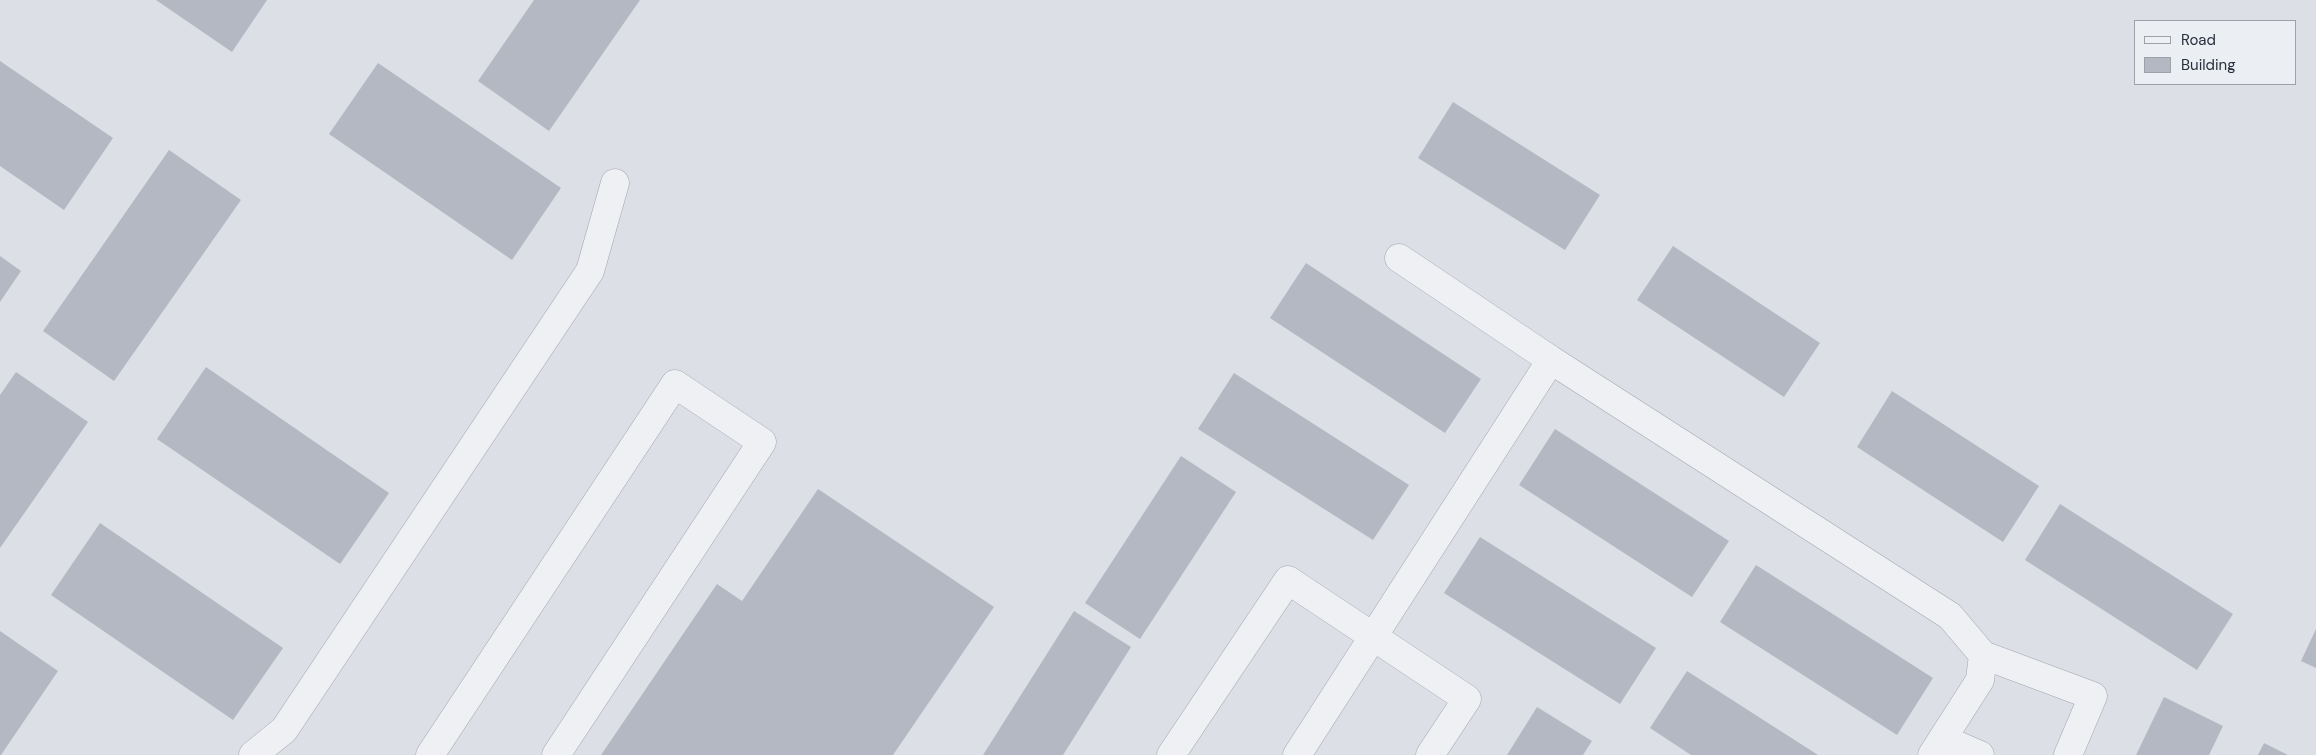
<!DOCTYPE html>
<style>
body{margin:0}
#map{position:relative;width:2316px;height:755px;overflow:hidden;background:#dcdfe5;font-family:"DM Sans",sans-serif}
canvas{display:block}
.legend{position:absolute;left:2134px;top:20px;width:162px;height:65px;box-sizing:border-box;background:#ebeef3;border:1px solid #9da1a9;margin:0;padding:6px 9px;list-style:none;font-size:15px;color:#272d3b}
.legend li{display:flex;align-items:center;gap:10px;height:25px}
.legend b{width:25px;border:1px solid #9da1a9}
</style>
<div id="map">
<canvas width="2316" height="755"></canvas>
<ul class="legend">
<li><b style="height:6px;background:#eef0f4"></b>Road</li>
<li><b style="height:14px;background:#b4b8c2"></b>Building</li>
</ul>
</div>
<script>
const g = document.querySelector('canvas').getContext('2d');
g.lineJoin = 'round';
function fillPath(path, color) {
  g.fillStyle = color;
  g.fill(path, 'evenodd');
}
function shape(rows) {
  const path = new Path2D();
  for (const r of rows) {
    path.moveTo(r[0], r[1]);
    for (let i = 2; i < r.length; i += 2) path.lineTo(r[i], r[i + 1]);
  }
  return path;
}
function strokePath(path, color, width, dash) {
  g.strokeStyle = color;
  g.lineWidth = width;
  g.lineCap = dash ? 'butt' : 'round';
  g.setLineDash(dash || []);
  g.stroke(path);
}
fillPath(shape([
 [156,0,267,0,232,52],
 [534,0,640,0,549,131,478,81],
 [0,61,113,138,64,210,0,166],
 [378,63,561,188,512,260,329,134],
 [1453,102,1600,195,1565,250,1418,158],
 [169,150,241,200,114,381,43,331],
 [1673,246,1820,343,1784,397,1637,300],
 [0,256,21,271,0,302],
 [1306,263,1481,379,1445,433,1270,318],
 [206,367,389,493,340,564,157,439],
 [16,372,88,422,0,548,0,395],
 [1234,373,1409,485,1373,540,1198,429],
 [1892,391,2039,486,2003,542,1857,447],
 [1555,429,1729,541,1692,597,1519,485],
 [1181,456,1236,492,1140,639,1085,603],
 [818,489,994,607,893,755,601,755,717,584,742,601],
 [2060,504,2233,614,2197,670,2025,560],
 [100,523,283,648,233,720,51,595],
 [1480,537,1656,648,1620,704,1444,593],
 [1756,565,1933,678,1897,735,1720,622],
 [1074,611,1131,647,1063,755,983,755],
 [2316,629,2316,668,2301,661],
 [0,631,58,671,1,755,0,755],
 [1687,671,1818,755,1691,755,1650,728],
 [2164,697,2223,726,2209,755,2136,755],
 [1537,707,1592,741,1583,755,1507,755],
 [2264,743,2288,755,2258,755]
]), '#b4b8c2');
const minor = shape([
 [1399,258,1551,360],
 [1983,655,2093,696,2068,755],
 [1943,739,1980,755],
 [253,755,284,730,590,271,615,183],
 [430,755,675,384,762,442,556,755],
 [1171,755,1288,580,1467,699,1430,755],
 [1297,755,1551,360,1950,616,1983,655,1980,680,1932,755]
]);
strokePath(minor, '#a2a6af', 29);
strokePath(minor, '#eef0f4', 28);
</script>
